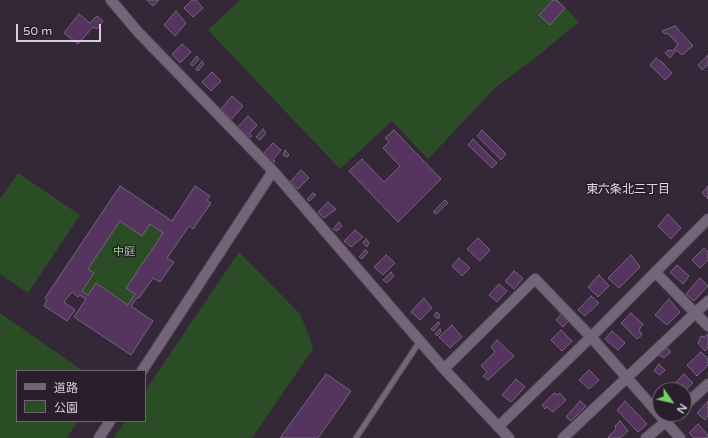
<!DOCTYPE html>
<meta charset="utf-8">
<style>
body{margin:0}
#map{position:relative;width:708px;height:438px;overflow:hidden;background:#342838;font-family:"Varela Round","Noto Sans JP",sans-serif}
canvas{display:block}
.legend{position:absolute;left:16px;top:370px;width:130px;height:52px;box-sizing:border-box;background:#2a1e2d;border:1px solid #6f6472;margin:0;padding:5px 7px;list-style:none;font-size:12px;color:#d6ced9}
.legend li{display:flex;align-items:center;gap:8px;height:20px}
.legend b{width:20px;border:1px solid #6f6472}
.north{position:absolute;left:652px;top:382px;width:40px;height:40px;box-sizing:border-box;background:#2a1e2d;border:1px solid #6f6472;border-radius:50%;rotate:124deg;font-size:11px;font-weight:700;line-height:16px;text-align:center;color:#d6ced9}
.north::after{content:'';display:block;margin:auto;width:14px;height:18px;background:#6fd35f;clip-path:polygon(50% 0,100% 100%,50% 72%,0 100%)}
.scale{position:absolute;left:16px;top:24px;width:85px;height:18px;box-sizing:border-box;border:2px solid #d6ced9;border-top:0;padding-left:5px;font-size:12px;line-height:14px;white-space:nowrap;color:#d6ced9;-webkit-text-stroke:3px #2a1e2d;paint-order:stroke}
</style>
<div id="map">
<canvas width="708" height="438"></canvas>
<ul class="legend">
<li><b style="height:5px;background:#736577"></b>道路</li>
<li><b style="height:11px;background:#2b4d26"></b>公園</li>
</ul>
<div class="north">N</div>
<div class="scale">50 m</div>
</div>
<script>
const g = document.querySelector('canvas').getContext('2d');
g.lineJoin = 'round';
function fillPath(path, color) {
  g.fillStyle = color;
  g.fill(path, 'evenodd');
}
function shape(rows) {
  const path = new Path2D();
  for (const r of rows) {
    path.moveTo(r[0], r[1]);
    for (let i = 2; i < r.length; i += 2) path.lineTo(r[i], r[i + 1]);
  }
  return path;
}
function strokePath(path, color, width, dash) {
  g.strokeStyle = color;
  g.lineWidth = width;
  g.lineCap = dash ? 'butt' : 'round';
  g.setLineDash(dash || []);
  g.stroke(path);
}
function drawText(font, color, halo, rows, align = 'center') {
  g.font = font + ' "Varela Round","Noto Sans JP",sans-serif';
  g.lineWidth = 3;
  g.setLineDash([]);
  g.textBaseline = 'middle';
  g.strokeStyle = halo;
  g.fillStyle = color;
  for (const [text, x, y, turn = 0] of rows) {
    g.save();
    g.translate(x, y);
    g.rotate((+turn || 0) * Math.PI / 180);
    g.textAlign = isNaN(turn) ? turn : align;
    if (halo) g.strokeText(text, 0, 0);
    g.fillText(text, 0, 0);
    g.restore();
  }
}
fillPath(shape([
 [240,0,558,0,579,22,534,59,496,87,428,159,392,121,340,169,208,30],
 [18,173,80,215,28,293,0,274,0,199],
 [120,221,150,224,163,233,126,288,135,294,128,305,97,283,88,295,82,291,94,274,88,269],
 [239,252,300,314,308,333,313,349,252,438,114,438,125,421,145,421,145,391],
 [0,313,83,371,17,371,17,421,78,421,67,438,0,438]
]), '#2b4d26');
const building = shape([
 [147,0,159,0,153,6,147,0],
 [192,0,196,0,203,8,193,17,184,8,192,0],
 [553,0,556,0,565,8,550,25,539,15,553,0],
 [176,11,186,23,175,36,164,25,176,11],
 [79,14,90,23,97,16,103,21,97,29,93,27,78,44,64,33,79,14],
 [675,26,693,46,682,55,676,50,670,58,665,53,669,50,673,51,678,44,667,33,665,34,662,31,675,26],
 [182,44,191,52,180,63,172,54,182,44],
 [708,55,708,65,702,70,698,65,708,55],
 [197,56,199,59,193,66,190,64,197,56],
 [656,58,661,62,661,61,672,73,665,80,650,65,656,58],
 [202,61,204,64,198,71,196,69,202,61],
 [212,72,221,81,211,91,202,82,212,72],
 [232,96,243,106,232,119,221,109,232,96],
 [248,116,257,125,249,134,252,136,248,139,237,128,248,116],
 [263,129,266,133,260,140,256,137,263,129],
 [394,130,441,179,398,222,349,171,362,159,384,182,400,166,383,148,389,142,385,138,394,130],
 [482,130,506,154,501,160,477,136,482,130],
 [473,139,497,163,492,168,468,145,473,139],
 [273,143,281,150,273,160,275,161,274,162,272,163,262,155,273,143],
 [285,150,289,155,287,157,283,155,285,150],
 [301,170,309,178,298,189,290,182,301,170],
 [120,186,172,221,195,186,210,196,207,200,211,203,193,229,189,226,167,258,174,262,160,282,153,278,139,298,138,297,131,306,153,321,131,355,74,317,86,299,80,295,78,297,72,292,64,302,75,310,67,321,44,306,47,300,45,298,120,186],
 [120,221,142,236,150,224,163,233,126,288,135,294,128,305,96,283,88,295,82,291,94,273,88,269,120,221],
 [708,186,708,199,702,193,708,186],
 [313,193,316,195,309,201,307,199,313,193],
 [445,200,448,203,436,214,433,212,445,200],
 [328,202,336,209,324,218,318,212,328,202],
 [668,214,681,228,671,239,658,226,668,214],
 [339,222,342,226,337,231,333,229,339,222],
 [355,230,363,237,351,247,344,241,355,230],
 [478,238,490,250,480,261,467,249,478,238],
 [366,239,369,243,367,247,363,243,366,239],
 [704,248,708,252,708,260,700,268,692,260,704,248],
 [365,250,368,252,362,259,359,257,365,250],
 [386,255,395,263,383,275,374,267,386,255],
 [631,255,640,267,619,288,608,278,631,255],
 [459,258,470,268,462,276,452,266,459,258],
 [677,265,689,276,683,284,670,272,677,265],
 [514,271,523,278,514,289,505,281,514,271],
 [391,272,394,276,387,283,383,280,391,272],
 [599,275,609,286,598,297,588,287,599,275],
 [700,278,708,286,694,301,686,294,700,278],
 [499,284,507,291,497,302,489,295,499,284],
 [591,296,599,303,585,316,578,310,591,296],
 [424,298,432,308,420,320,411,312,424,298],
 [669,299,680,312,667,325,655,315,669,299],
 [437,312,440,316,438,319,434,316,437,312],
 [562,313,569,320,563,327,556,320,562,313],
 [631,313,643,324,639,330,642,335,637,339,621,323,631,313],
 [438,322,440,323,434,331,431,329,438,322],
 [452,325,462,337,450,348,439,337,452,325],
 [440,329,441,332,437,336,435,334,440,329],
 [561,330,572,341,562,351,551,340,561,330],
 [612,331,625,343,618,350,605,339,612,331],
 [708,334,708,348,705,351,698,343,701,336,704,337,708,334],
 [497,340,514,356,488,380,483,376,487,372,481,366,495,352,491,347,497,340],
 [666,347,671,352,664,358,659,355,666,347],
 [701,352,708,359,708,365,697,376,687,365,701,352],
 [659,364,665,370,660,375,654,371,659,364],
 [589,370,599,380,589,389,579,380,589,370],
 [326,374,351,391,318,438,280,438,326,374],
 [684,374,693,383,684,391,676,390,672,386,684,374],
 [516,379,525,387,511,402,502,395,516,379],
 [554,393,557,395,560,393,566,400,553,412,547,407,545,409,542,405,554,393],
 [660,396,660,406,656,399,660,396],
 [580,401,586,406,571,421,566,417,580,401],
 [625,401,647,424,638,432,617,410,625,401],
 [708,401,708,416,705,420,697,413,708,401],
 [620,421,628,431,620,438,609,438,608,437,616,429,615,426,620,421],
 [698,424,708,435,708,438,694,438,689,433,698,424]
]);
fillPath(building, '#563460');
strokePath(building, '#736577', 1);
const service = shape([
 [356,438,420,341]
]);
const minor = shape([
 [111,0,138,32,273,171,444,369,509,438],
 [655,272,708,326],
 [444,369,535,279,591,337,708,219],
 [142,371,273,171],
 [684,406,708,384],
 [498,427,591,337,680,438],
 [99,438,110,421],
 [563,438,708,301],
 [646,438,675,414]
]);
strokePath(service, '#504553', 7);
strokePath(minor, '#504553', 12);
strokePath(service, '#736577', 5);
strokePath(minor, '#736577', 10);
drawText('11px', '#97d38e', '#2a1e2d', [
 ["中庭",124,252]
]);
drawText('12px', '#e6d6eb', '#2a1e2d', [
 ["東六条北三丁目",628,190]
]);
</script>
